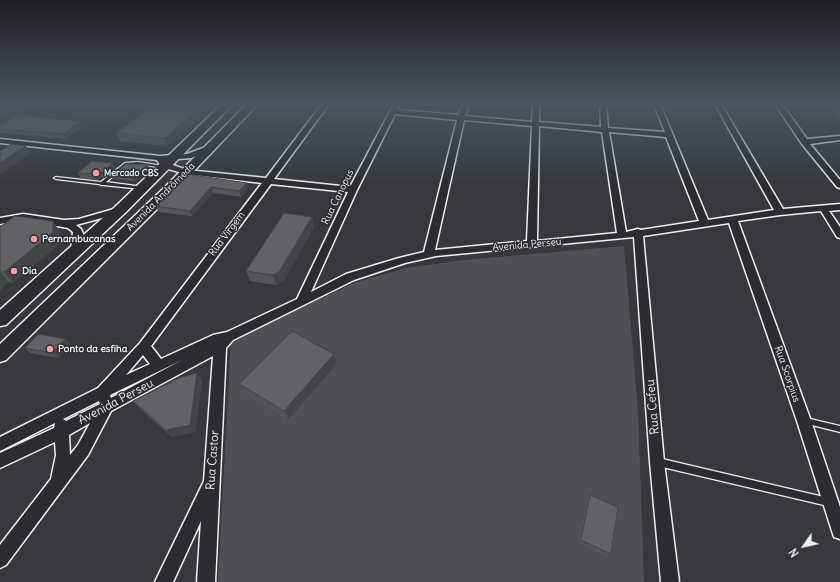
<!DOCTYPE html>
<meta charset="utf-8">
<style>
body{margin:0}
#map{position:relative;width:840px;height:582px;overflow:hidden;background:#35393a;font-family:Delius,sans-serif}
canvas{display:block}
.north{position:absolute;left:784px;top:526px;width:40px;height:40px;-webkit-text-stroke:3px #2a2d2e;paint-order:stroke;rotate:236deg;font-size:11px;font-weight:700;line-height:16px;text-align:center;color:#e8f1f8}
.north::after{content:'';display:block;margin:auto;width:14px;height:18px;background:#e8f1f8;clip-path:polygon(50% 0,100% 100%,50% 72%,0 100%)}
</style>
<div id="map">
<canvas width="840" height="582"></canvas>
<div class="north">N</div>
</div>
<script>
const g = document.querySelector('canvas').getContext('2d');
g.lineJoin = 'round';
function fillPath(path, color) {
  g.fillStyle = color;
  g.fill(path, 'evenodd');
}
function shape(rows) {
  const path = new Path2D();
  for (const r of rows) {
    path.moveTo(r[0], r[1]);
    for (let i = 2; i < r.length; i += 2) path.lineTo(r[i], r[i + 1]);
  }
  return path;
}
function strokePath(path, color, width, dash) {
  g.strokeStyle = color;
  g.lineWidth = width;
  g.lineCap = dash ? 'butt' : 'round';
  g.setLineDash(dash || []);
  g.stroke(path);
}
function drawText(font, color, halo, rows, align = 'center') {
  g.font = font + ' Delius,sans-serif';
  g.lineWidth = 3;
  g.setLineDash([]);
  g.textBaseline = 'middle';
  g.strokeStyle = halo;
  g.fillStyle = color;
  for (const [text, x, y, turn = 0] of rows) {
    g.save();
    g.translate(x, y);
    g.rotate((+turn || 0) * Math.PI / 180);
    g.textAlign = isNaN(turn) ? turn : align;
    if (halo) g.strokeText(text, 0, 0);
    g.fillText(text, 0, 0);
    g.restore();
  }
}
fillPath(shape([
 [624,246,638,412,644,582,218,582,231,340,354,283,406,268,464,260]
]), '#4d5152');
const lane = shape([
 [136,104,147,104,160,106,165,104,171,104,160,108,136,104],
 [138,162,163,166,165,167,163,168,138,164,127,165,106,182,144,187,144,188,142,189,103,185,101,185,99,184,56,179,54,178,56,177,101,182,125,163,138,162],
 [806,418,840,426,840,432,804,423,803,421,804,419,806,418],
 [658,458,828,498,831,499,832,502,831,505,828,506,658,466,655,465,654,462,655,459,658,458]
]);
const street = shape([
 [322,104,329,104,274,179,350,187,394,104,400,104,397,110,458,115,463,104,469,104,465,116,532,122,533,104,539,104,539,122,601,127,600,104,606,104,608,128,665,132,654,104,660,104,708,220,774,210,715,104,721,104,783,209,840,204,840,210,829,211,840,227,840,238,837,237,821,211,780,215,738,221,811,421,840,507,840,539,834,537,832,531,797,421,729,223,643,236,664,462,679,582,661,582,650,462,634,237,436,256,405,263,354,280,233,340,226,348,215,582,197,582,201,521,173,582,155,582,204,481,213,356,111,411,88,455,6,565,0,568,0,545,51,479,56,455,55,442,0,468,0,453,54,428,55,423,0,451,0,437,98,388,140,343,262,183,186,174,161,167,157,160,0,143,0,139,160,156,187,154,211,145,215,147,214,149,191,158,165,160,167,163,187,170,266,178,322,104],
 [395,114,457,120,424,252,399,258,346,274,311,292,357,190,395,114],
 [464,120,532,126,527,241,435,250,464,120],
 [539,126,602,132,617,233,537,241,539,126],
 [609,132,666,137,699,221,641,230,638,229,626,232,609,132],
 [271,184,348,192,297,299,227,332,213,335,161,359,151,346,271,184],
 [143,355,150,364,126,375,143,355],
 [182,360,111,398,110,395,182,360],
 [99,401,100,404,66,421,63,419,99,401],
 [90,423,78,445,70,455,69,435,90,423],
 [775,104,782,104,807,139,840,136,840,140,810,144,840,180,840,188,837,187,802,144,775,104],
 [121,207,124,208,124,212,76,225,81,229,84,236,81,251,76,254,71,251,73,232,68,228,23,220,0,224,0,218,23,214,64,220,79,219,121,207]
]);
const secondary = shape([
 [222,104,233,104,126,212,6,325,0,326,0,310,116,206,222,104],
 [247,104,258,104,173,193,6,360,0,362,0,344,165,187,247,104]
]);
strokePath(lane, '#e8f1f8', 2.5);
strokePath(street, '#e8f1f8', 3);
strokePath(secondary, '#e8f1f8', 3);
fillPath(lane, '#2a2d2e');
fillPath(street, '#2a2d2e');
fillPath(secondary, '#2a2d2e');
fillPath(shape([
 [0,104,20,115,81,121,84,126,65,139,0,133,0,126,1,125,0,125],
 [77,104,115,104,110,107],
 [153,105,168,146,120,141,116,133],
 [839,109,840,109,840,118,834,115],
 [149,167,135,181,113,179,111,176],
 [116,168,104,178,100,177,97,180,81,178,78,173],
 [186,174,248,188,241,197,213,193,192,216,158,212,156,206],
 [0,227,60,232,60,241,58,245,13,283,9,282,0,290],
 [314,227,283,282,276,285,250,281,246,271],
 [65,339,70,344,58,358,30,353,25,348],
 [334,354,337,364,288,420,245,394,239,384],
 [197,373,202,381,195,432,172,437,139,408,133,401],
 [590,495,611,554,607,557,578,543,587,499]
]), '#525557');
fillPath(shape([
 [20,104,38,104,3,125,0,120,0,116],
 [109,104,115,104,110,107],
 [205,104,216,104,168,146,165,138],
 [81,121,84,126,65,139,63,134],
 [26,146,31,153,0,174,0,163],
 [113,163,116,168,104,178,101,173],
 [148,165,149,167,135,181,133,178],
 [97,172,100,177,97,180,94,174],
 [247,183,248,188,241,197,239,191],
 [211,187,213,193,192,216,190,211],
 [312,217,314,227,283,282,276,285,273,275],
 [53,221,60,232,60,241,58,245,13,283,4,272],
 [0,272,9,282,0,290],
 [65,339,70,344,58,358,53,353],
 [334,354,337,364,288,420,284,411],
 [197,373,202,381,195,432,172,437,166,430]
]), '#424547');
const building = shape([
 [0,104,20,104,0,116,0,104],
 [165,104,205,104,165,138,116,133,153,105,163,106,165,104],
 [17,115,81,121,63,134,0,129,0,126,17,115],
 [11,144,26,146,0,163,0,151,11,144],
 [92,161,113,163,101,173,97,172,94,174,78,173,92,161],
 [126,164,148,165,133,178,111,176,126,164],
 [186,174,247,183,239,191,211,187,190,211,156,206,186,174],
 [284,213,312,217,279,272,273,275,246,271,284,213],
 [15,216,53,221,53,231,51,234,4,272,0,272,0,227,15,216],
 [292,331,334,354,284,411,239,384,292,331],
 [38,334,65,339,53,353,25,348,38,334],
 [197,373,190,425,166,430,133,401,179,378,197,373],
 [590,495,618,507,611,554,581,540,590,495]
]);
fillPath(building, '#5f6365');
strokePath(building, '#424547', 1);
const sky = g.createLinearGradient(0, 0, 0, 186);
sky.addColorStop(0, '#1d1f20');
sky.addColorStop(0.56, '#4b5460');
sky.addColorStop(1, '#4b546000');
g.fillStyle = sky;
g.fillRect(0, 0, 840, 186);
for (const [x, y, r, color] of [
 [96,173,4,"#ff9aa2"],
 [34,239,4,"#ff9aa2"],
 [14,271,4,"#ff9aa2"],
 [50,349,4,"#ff9aa2"]
]) {
  const dot = new Path2D();
  dot.arc(x, y, r, 0, 2 * Math.PI);
  g.fillStyle = color;
  g.fill(dot);
  strokePath(dot, '#2a2d2e', 1.5);
}
drawText('bold 9px', '#e8f1f8', '#2a2d2e', [
 ["Mercado CBS",104,173]
], 'left');
drawText('10px', '#e8f1f8', '#2a2d2e', [
 ["Avenida Andrômeda",161,197,-45],
 ["Rua Canopus",338,197,-64],
 ["Rua Virgem",227,234,-53],
 ["Avenida Perseu",527,245,-5],
 ["Rua Scorpius",787,374,71]
]);
drawText('bold 10px', '#e8f1f8', '#2a2d2e', [
 ["Pernambucanas",42,239],
 ["Dia",22,271],
 ["Ponto da esfiha",58,349]
], 'left');
drawText('12px', '#e8f1f8', '#2a2d2e', [
 ["Avenida Perseu",116,402,-28],
 ["Rua Cefeu",653,407,-95],
 ["Rua Castor",213,460,-86]
]);
</script>
